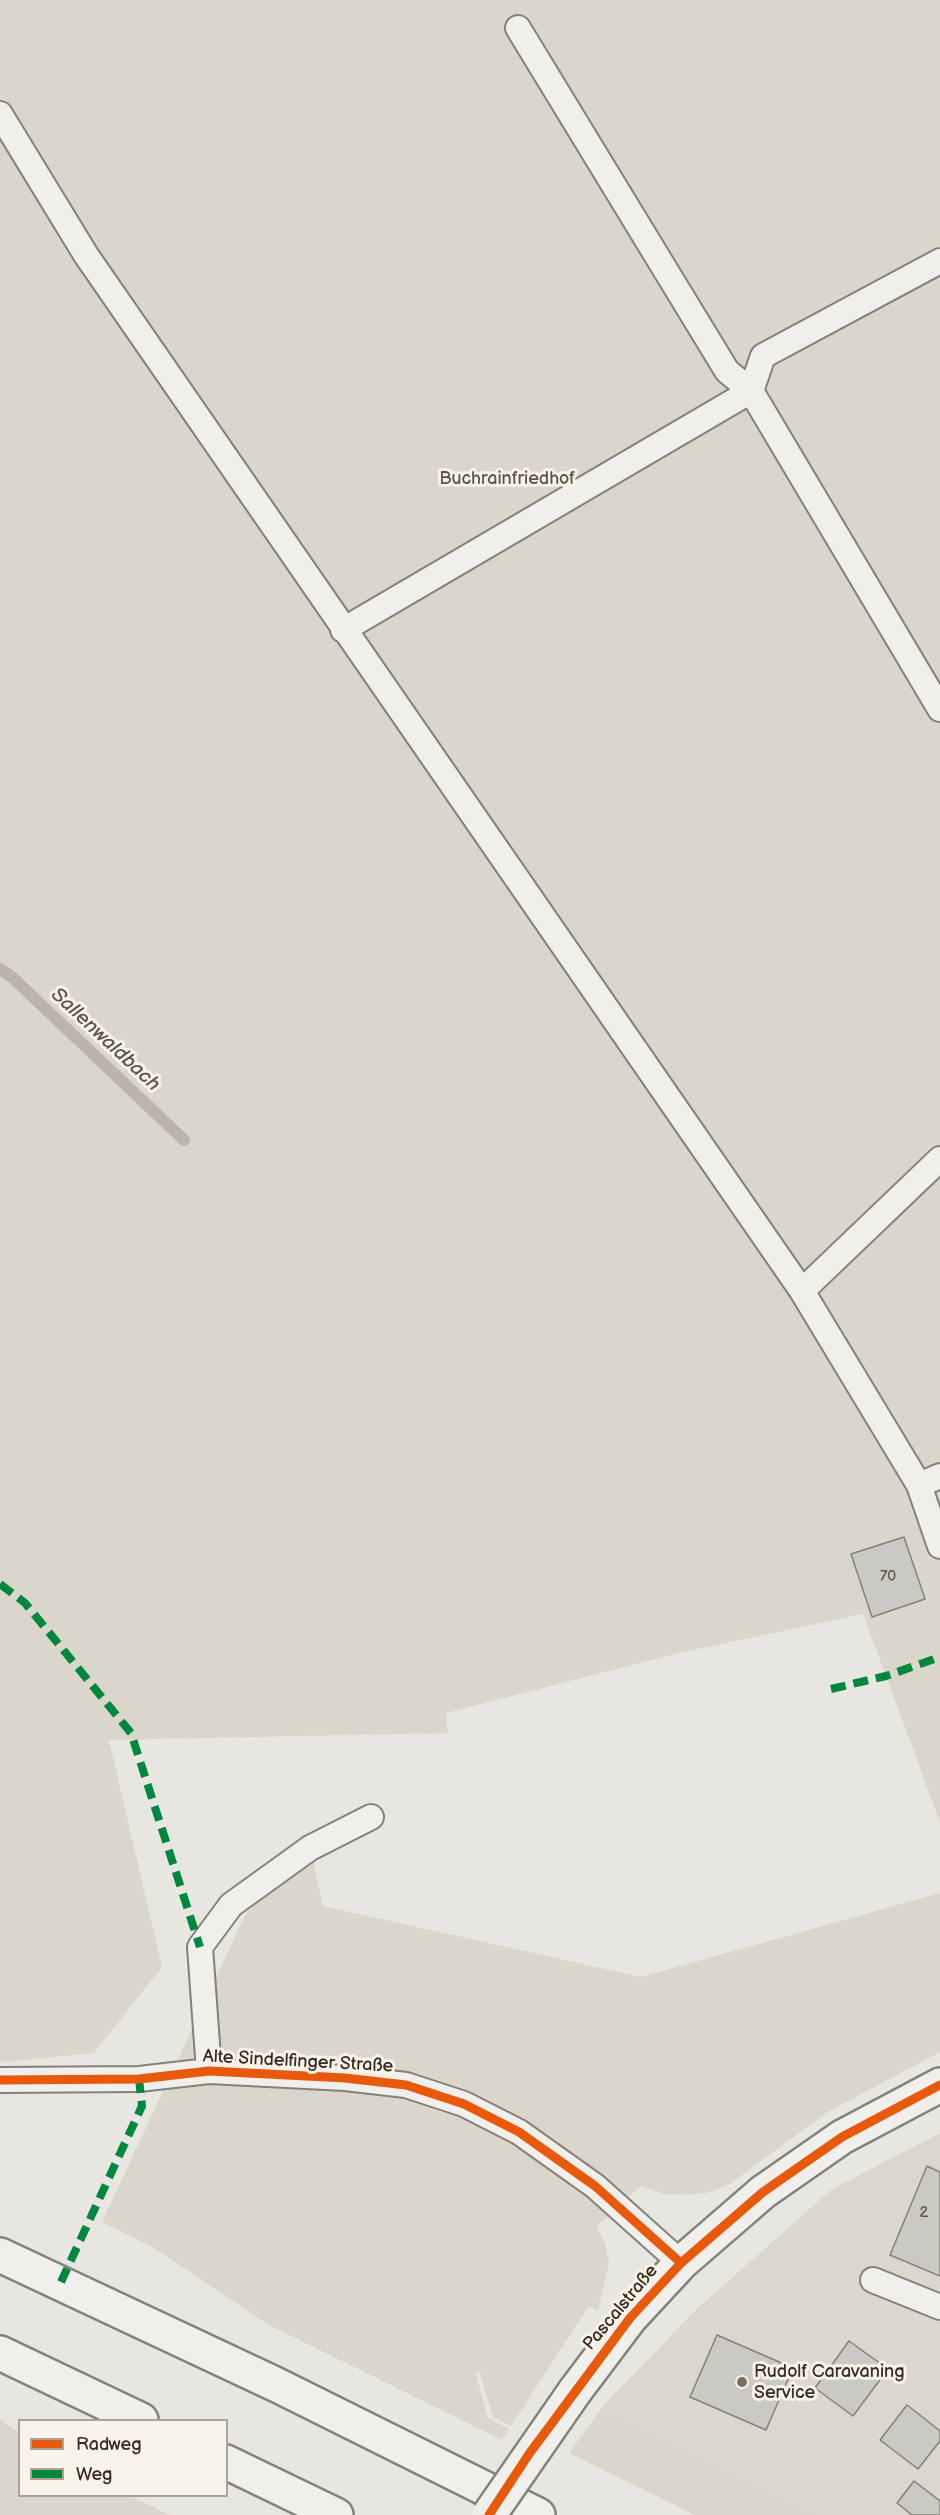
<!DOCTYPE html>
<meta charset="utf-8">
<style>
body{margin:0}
#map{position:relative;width:940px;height:2515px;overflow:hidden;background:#e8e6e0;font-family:"Balsamiq Sans",sans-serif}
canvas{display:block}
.legend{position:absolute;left:18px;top:2419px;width:210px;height:78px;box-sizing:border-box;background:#f7f3e8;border:2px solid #aca397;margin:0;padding:8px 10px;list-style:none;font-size:18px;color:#3b2a1e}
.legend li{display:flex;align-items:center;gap:12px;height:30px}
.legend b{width:30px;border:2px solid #aca397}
</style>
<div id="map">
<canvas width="940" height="2515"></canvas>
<ul class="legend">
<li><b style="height:8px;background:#e8590c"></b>Radweg</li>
<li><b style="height:8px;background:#00873e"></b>Weg</li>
</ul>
</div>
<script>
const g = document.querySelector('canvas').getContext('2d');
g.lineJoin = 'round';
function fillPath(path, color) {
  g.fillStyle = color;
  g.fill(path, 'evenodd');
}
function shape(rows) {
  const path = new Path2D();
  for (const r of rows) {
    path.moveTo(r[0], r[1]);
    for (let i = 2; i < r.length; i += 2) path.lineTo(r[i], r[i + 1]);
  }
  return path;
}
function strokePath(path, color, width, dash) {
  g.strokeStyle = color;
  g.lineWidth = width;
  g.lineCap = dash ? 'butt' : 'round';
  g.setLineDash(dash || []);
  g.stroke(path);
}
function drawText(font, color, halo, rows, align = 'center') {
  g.font = font + ' "Balsamiq Sans",sans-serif';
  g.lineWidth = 6;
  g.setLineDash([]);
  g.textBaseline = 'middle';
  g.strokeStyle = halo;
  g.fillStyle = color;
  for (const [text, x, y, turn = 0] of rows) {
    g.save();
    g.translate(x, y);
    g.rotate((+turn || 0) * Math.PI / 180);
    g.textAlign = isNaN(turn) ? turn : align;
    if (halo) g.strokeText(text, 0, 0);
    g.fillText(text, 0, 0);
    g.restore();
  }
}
fillPath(shape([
 [940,2133,940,2515,827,2515,603,2406,697,2309,831,2190]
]), '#dbd7ce');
fillPath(shape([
 [0,0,940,0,940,1822,863,1614,679,1653,446,1713,448,1733,109,1740,162,1967,94,2053,5,2062,0,2061],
 [310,1848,323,1906,641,1977,940,1893,940,2052,826,2113,730,2184,707,2193,683,2195,664,2194,641,2186,597,2226,606,2246,609,2263,598,2311,589,2306,511,2426,493,2417,479,2371,475,2371,488,2418,509,2429,502,2440,267,2324,152,2247,102,2222,246,1913],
 [603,2406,827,2515,695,2515,569,2453],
 [0,2419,19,2432,20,2496,130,2496,170,2515,0,2515]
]), '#dad6cc');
strokePath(shape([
 [0,969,12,977,184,1140]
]), '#bbb4aa', 12);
const building = shape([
 [904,1537,925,1599,872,1617,851,1554,904,1537],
 [927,2166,940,2172,940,2276,890,2255,927,2166],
 [717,2335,793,2368,766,2430,690,2397,717,2335],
 [849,2341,888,2369,853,2416,815,2388,849,2341],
 [907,2405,940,2431,940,2441,918,2469,880,2440,907,2405],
 [914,2481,940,2501,940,2515,912,2515,897,2503,914,2481]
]);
fillPath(building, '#cbc9c4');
strokePath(building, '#84807a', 1.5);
const lane = shape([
 [518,28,727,371,751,391,940,709],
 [0,114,86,255,802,1291,919,1485],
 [343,630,751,391,763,356,940,261],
 [802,1291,940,1159],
 [940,1476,919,1485,940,1546],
 [209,2071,200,1947,231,1905,310,1848,371,1817],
 [0,2080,139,2079,209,2071,345,2078,406,2085,464,2104,519,2132,595,2186,681,2263],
 [873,2280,940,2307]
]);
const secondary = shape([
 [575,2391,630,2318,681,2263,763,2192,842,2137,940,2085]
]);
const highway = shape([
 [0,2255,277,2385,538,2515],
 [0,2353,141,2420],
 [226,2462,336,2515]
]);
strokePath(lane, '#84807a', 28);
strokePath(secondary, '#84807a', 38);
strokePath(highway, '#84807a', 38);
strokePath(lane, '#f0efeb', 24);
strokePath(secondary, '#f0efeb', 33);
strokePath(highway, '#f0efeb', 33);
const secondaryBridge = shape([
 [489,2515,575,2391]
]);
strokePath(secondaryBridge, '#84807a', 38, []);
strokePath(secondaryBridge, '#f0efeb', 33);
strokePath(shape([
 [0,1584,25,1603,131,1733,200,1947],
 [831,1689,886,1676,940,1657],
 [61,2282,142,2106,139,2079]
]), '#00873e', 8, [15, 8]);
strokePath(shape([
 [0,2080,139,2079,209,2071,345,2078,406,2085,464,2104,519,2132,595,2186,681,2263],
 [489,2515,529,2454,630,2318,681,2263,763,2192,842,2137,940,2085]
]), '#e8590c', 9);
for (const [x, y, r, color] of [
 [742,2382,6,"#786c62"]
]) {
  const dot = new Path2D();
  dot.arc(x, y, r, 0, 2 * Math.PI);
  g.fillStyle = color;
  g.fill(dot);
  strokePath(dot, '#f7f3e8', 2);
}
drawText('15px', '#5f5248', null, [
 ["70",888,1577],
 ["2",924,2213]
]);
drawText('18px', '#605246', '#f7f3e8', [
 ["Buchrainfriedhof",507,479]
]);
drawText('18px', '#3b2a1e', '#f7f3e8', [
 ["Alte Sindelfinger Straße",298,2062,3],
 ["Pascalstraße",621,2308,-50]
]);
drawText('18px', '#3b2a1e', '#f7f3e8', [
 ["Rudolf Caravaning",754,2372],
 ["Service",754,2393]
], 'left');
drawText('italic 20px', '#615347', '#f7f3e8', [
 ["Sallenwaldbach",105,1040,43]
]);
</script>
